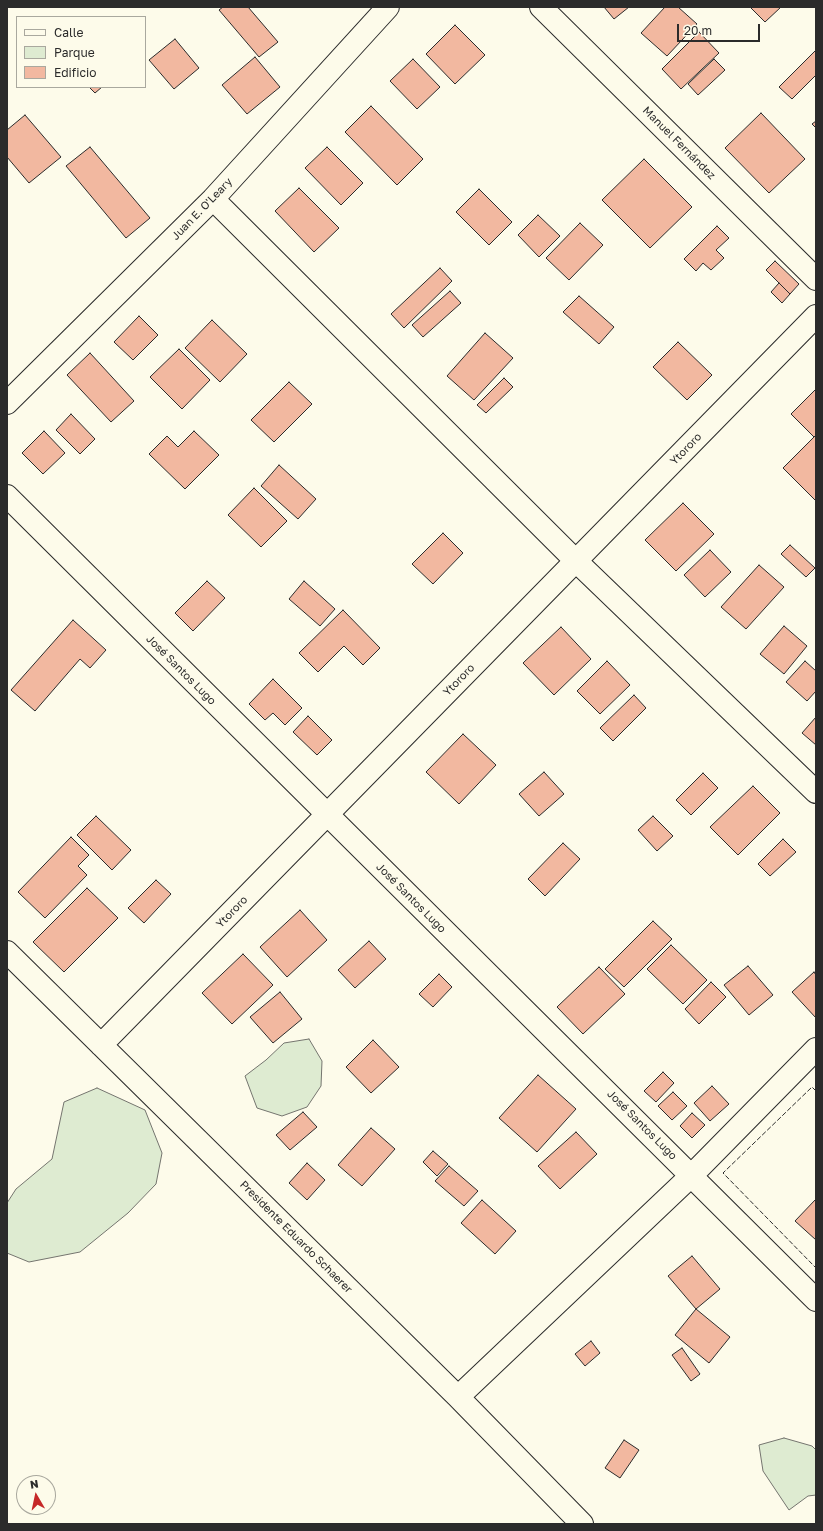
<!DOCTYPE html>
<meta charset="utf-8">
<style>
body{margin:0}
#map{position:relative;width:823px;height:1531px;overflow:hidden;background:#fdfbea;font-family:"Golos Text",sans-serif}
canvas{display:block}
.frame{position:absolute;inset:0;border:8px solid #2b2b2b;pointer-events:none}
.legend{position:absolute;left:16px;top:16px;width:130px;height:72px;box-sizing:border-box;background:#fdfbea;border:1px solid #a9a89e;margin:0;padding:5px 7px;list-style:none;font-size:12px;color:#2b2b2b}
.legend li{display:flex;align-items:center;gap:8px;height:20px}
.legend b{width:20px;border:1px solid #a9a89e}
.north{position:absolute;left:16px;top:1475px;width:40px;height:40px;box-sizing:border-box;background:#fdfbea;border:1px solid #a9a89e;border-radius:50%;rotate:351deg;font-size:11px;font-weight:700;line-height:16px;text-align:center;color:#2b2b2b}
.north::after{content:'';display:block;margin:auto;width:14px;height:18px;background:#c62828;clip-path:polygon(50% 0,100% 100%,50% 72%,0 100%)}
.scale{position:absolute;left:677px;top:24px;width:83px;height:18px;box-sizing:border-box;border:2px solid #2b2b2b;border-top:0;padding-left:5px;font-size:12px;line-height:14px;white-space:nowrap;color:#2b2b2b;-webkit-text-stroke:3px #fdfbea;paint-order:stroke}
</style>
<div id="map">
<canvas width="823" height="1531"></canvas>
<div class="frame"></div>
<ul class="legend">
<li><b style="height:5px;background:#fdfbea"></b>Calle</li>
<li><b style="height:11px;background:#deebd1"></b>Parque</li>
<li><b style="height:11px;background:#f2b8a0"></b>Edificio</li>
</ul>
<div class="north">N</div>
<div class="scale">20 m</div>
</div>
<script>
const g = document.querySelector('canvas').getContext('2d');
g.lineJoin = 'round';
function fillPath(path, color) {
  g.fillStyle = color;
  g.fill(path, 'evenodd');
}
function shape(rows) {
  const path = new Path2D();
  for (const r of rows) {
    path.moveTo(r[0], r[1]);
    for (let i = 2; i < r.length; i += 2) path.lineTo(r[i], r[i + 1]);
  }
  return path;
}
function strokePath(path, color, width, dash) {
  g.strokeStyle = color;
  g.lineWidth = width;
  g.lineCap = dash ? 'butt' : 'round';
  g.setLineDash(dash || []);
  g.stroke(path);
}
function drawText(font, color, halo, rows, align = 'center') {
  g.font = font + ' "Golos Text",sans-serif';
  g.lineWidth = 3;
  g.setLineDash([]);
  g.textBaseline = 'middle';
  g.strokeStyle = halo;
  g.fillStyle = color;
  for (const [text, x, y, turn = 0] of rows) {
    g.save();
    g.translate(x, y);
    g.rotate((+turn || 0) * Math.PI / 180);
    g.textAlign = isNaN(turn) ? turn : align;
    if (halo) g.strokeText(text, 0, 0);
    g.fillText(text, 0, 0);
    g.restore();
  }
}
const green = shape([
 [309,1039,322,1061,321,1086,307,1107,282,1116,257,1108,245,1076,266,1060,284,1043,309,1039],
 [97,1088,145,1110,162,1153,156,1184,128,1213,80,1252,29,1262,7,1253,7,1203,16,1189,52,1159,64,1102,97,1088],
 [784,1438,812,1446,816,1450,816,1495,808,1496,789,1510,763,1471,759,1445,784,1438]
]);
fillPath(green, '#deebd1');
strokePath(green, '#74746e', 1);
const building = shape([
 [223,7,248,7,278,42,259,57,219,10,223,7],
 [604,7,629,7,614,19,604,7],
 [665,7,678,7,697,24,667,56,641,33,665,7],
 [750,7,781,7,765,22,750,7],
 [455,25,485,55,455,84,426,54,455,25],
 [699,32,719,53,681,89,662,69,699,32],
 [175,39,199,68,174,89,149,60,175,39],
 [816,50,816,75,792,99,779,87,816,50],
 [255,57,280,87,247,114,222,85,255,57],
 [413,59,440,87,417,109,390,81,413,59],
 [714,59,725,70,698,95,688,84,714,59],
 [89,87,102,87,95,93,89,87],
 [371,106,423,159,397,185,345,132,371,106],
 [761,113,805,159,769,193,725,148,761,113],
 [25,115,61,157,29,183,7,157,7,130,25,115],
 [816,121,816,128,812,124,816,121],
 [90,147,150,218,126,238,66,166,90,147],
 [327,147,363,183,341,205,305,168,327,147],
 [644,159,692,207,650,248,602,200,644,159],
 [299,188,339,228,314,252,275,211,299,188],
 [479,189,512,222,489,245,456,212,479,189],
 [538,215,560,236,539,257,518,235,538,215],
 [580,223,603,245,569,280,546,258,580,223],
 [717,226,729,238,716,250,724,258,711,270,703,263,696,271,684,259,717,226],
 [775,261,799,284,790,294,766,270,775,261],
 [440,268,452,281,404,328,391,314,440,268],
 [779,283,790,294,782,303,771,292,779,283],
 [450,291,461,303,423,337,412,325,450,291],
 [579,296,614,327,599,344,563,312,579,296],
 [139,316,158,335,133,360,114,342,139,316],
 [212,320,247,354,220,382,185,348,212,320],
 [485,333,513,358,474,400,447,376,485,333],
 [678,342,712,375,687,400,653,367,678,342],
 [179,349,210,380,182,409,150,377,179,349],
 [90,353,134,401,111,422,67,375,90,353],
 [504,378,513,387,486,413,477,405,504,378],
 [289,382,312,404,274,442,251,420,289,382],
 [816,389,816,435,814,437,791,414,816,389],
 [71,414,95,439,80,454,56,430,71,414],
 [44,431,65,453,43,474,22,453,44,431],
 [194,431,219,455,185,489,149,454,167,436,178,447,194,431],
 [816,435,816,501,783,468,816,435],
 [279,465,316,499,298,519,261,486,279,465],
 [254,488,287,521,261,547,228,515,254,488],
 [683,503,714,534,676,571,645,540,683,503],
 [443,533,463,553,433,584,412,564,443,533],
 [790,545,815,568,806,577,781,554,790,545],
 [710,550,731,572,705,597,684,575,710,550],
 [759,565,784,587,746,629,721,607,759,565],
 [207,581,225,598,193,631,175,613,207,581],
 [304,581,335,609,320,626,289,599,304,581],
 [343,610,380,648,363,665,344,646,318,672,299,653,343,610],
 [73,620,106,650,90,668,80,659,35,711,11,690,73,620],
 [784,626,807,646,784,674,760,654,784,626],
 [561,627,591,659,554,695,523,663,561,627],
 [607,661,630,685,600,714,577,691,607,661],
 [805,661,816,671,816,691,807,701,786,682,805,661],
 [273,679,302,708,285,725,273,713,265,720,249,704,273,679],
 [634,695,646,708,613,741,600,728,634,695],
 [308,716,332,740,317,755,293,732,308,716],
 [816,717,816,745,802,733,816,717],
 [463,734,496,765,459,804,426,772,463,734],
 [544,772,564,794,539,816,519,794,544,772],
 [703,773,718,788,691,815,676,800,703,773],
 [753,786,780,813,738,855,710,827,753,786],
 [96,816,131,850,112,870,77,835,96,816],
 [653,816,673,836,657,851,638,830,653,816],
 [71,837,89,855,78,866,87,875,45,918,18,892,71,837],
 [783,839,796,852,770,876,758,864,783,839],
 [563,843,580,859,545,896,528,879,563,843],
 [156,880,171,894,144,923,128,908,156,880],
 [87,888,118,918,64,972,33,942,87,888],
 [300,910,327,940,287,977,260,947,300,910],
 [653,921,672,939,624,987,605,969,653,921],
 [369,941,386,959,355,988,338,970,369,941],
 [671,945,707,980,683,1004,647,969,671,945],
 [243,954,273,985,232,1024,202,993,243,954],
 [748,966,773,995,749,1015,724,985,748,966],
 [599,967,625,994,583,1034,557,1007,599,967],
 [814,972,816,975,816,1018,792,992,814,972],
 [439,974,452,987,433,1007,419,994,439,974],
 [711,982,726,997,699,1024,685,1009,711,982],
 [280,992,302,1019,273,1043,250,1017,280,992],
 [373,1040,399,1067,371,1093,346,1067,373,1040],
 [663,1072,674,1083,656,1102,644,1091,663,1072],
 [538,1075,576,1109,537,1152,499,1118,538,1075],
 [712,1086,729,1104,710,1121,694,1103,712,1086],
 [673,1092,687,1106,672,1120,658,1106,673,1092],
 [303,1112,317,1127,290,1150,276,1135,303,1112],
 [692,1113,705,1125,692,1138,680,1126,692,1113],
 [371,1128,395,1149,362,1186,338,1165,371,1128],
 [576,1132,597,1154,560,1189,538,1166,576,1132],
 [433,1151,448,1164,437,1176,423,1162,433,1151],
 [307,1163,325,1180,307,1200,289,1183,307,1163],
 [449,1166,478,1191,464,1206,435,1181,449,1166],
 [816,1199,816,1240,795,1221,816,1199],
 [482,1200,516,1231,495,1254,461,1223,482,1200],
 [692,1256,720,1289,696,1309,668,1276,692,1256],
 [696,1309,730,1337,709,1363,675,1335,696,1309],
 [591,1341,600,1353,585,1366,575,1354,591,1341],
 [682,1348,700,1374,691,1381,672,1355,682,1348],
 [624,1440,639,1450,620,1478,605,1468,624,1440]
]);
fillPath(building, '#f2b8a0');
strokePath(building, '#2b2b2b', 1);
const minor = shape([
 [541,7,816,279],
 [213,199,576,561,816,792],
 [7,403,213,199,388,7],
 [7,496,816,1300],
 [7,952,458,1397,582,1524],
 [101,1045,816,316],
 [458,1397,692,1175,816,1049]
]);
strokePath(minor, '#2b2b2b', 24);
strokePath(minor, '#fdfbea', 22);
strokePath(shape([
 [816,1091,812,1087,723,1173,816,1268]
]), '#2b2b2b', 1, [5, 2]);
drawText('11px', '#2b2b2b', '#fdfbea', [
 ["Manuel Fernández",679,143,45],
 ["Juan E. O'Leary",202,209,-46],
 ["Ytororo",686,449,-46],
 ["José Santos Lugo",181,670,45],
 ["Ytororo",459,680,-46],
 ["José Santos Lugo",411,898,45],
 ["Ytororo",232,912,-46],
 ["José Santos Lugo",642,1125,45],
 ["Presidente Eduardo Schaerer",296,1237,45]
]);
</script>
